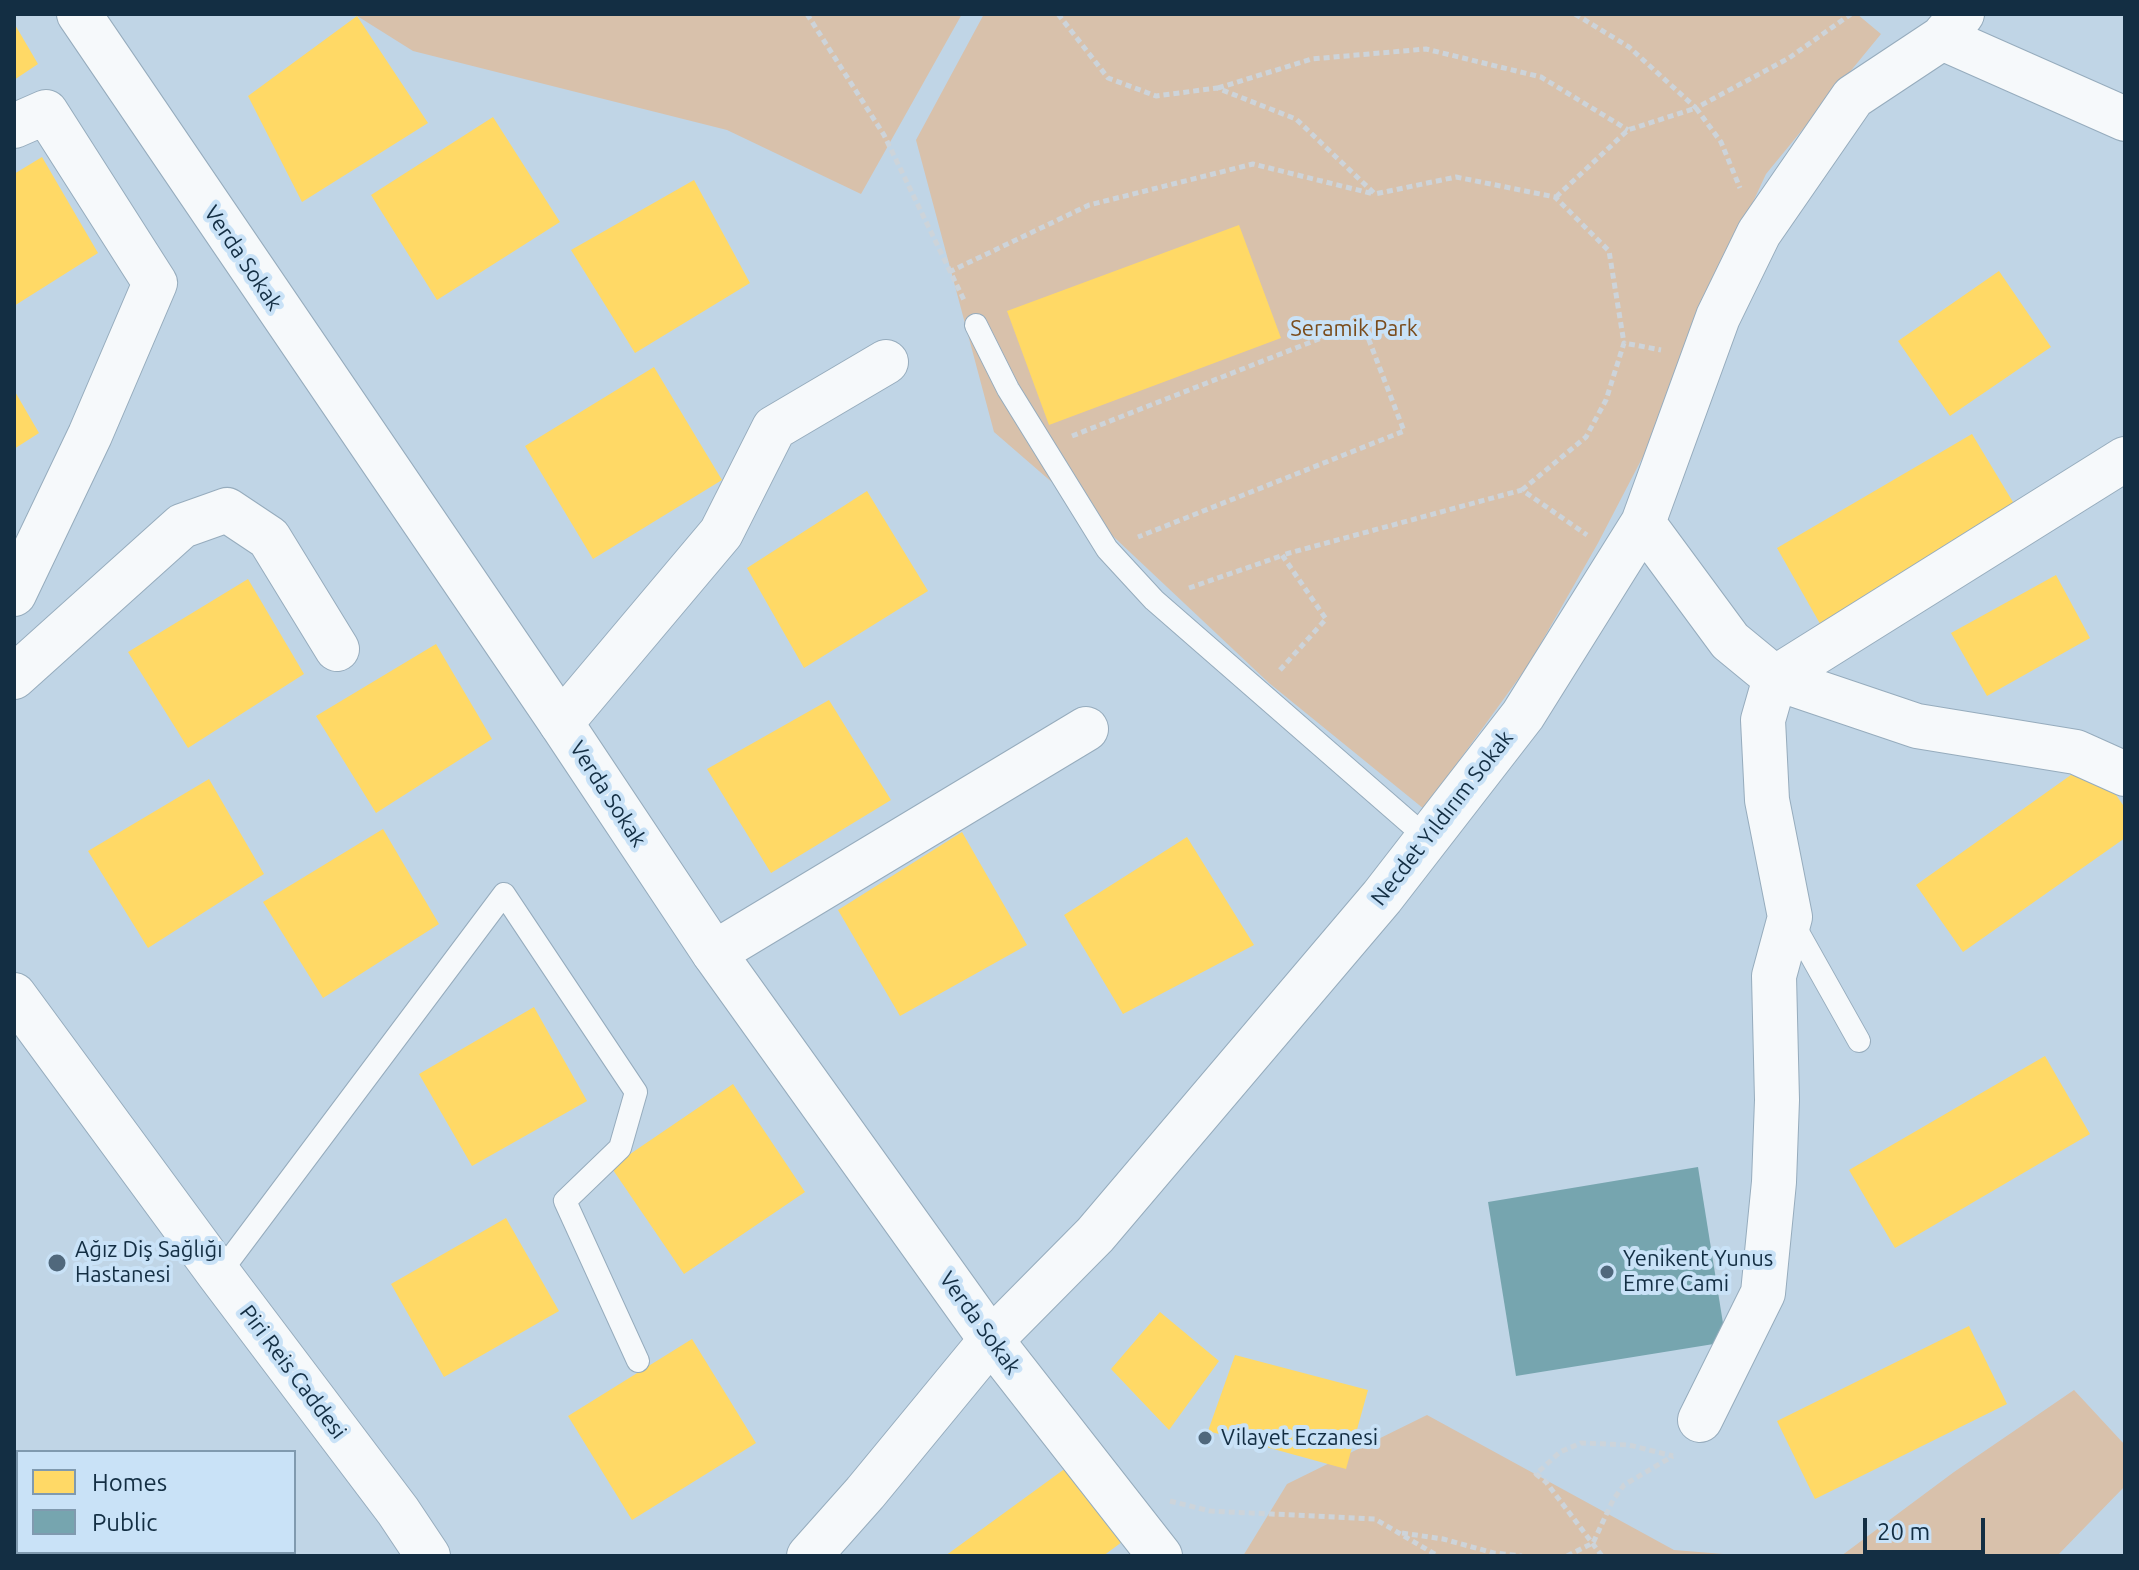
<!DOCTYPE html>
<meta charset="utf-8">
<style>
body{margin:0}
#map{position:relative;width:2139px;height:1570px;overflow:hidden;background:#c0d5e6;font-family:Ubuntu,sans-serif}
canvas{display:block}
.frame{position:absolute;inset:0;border:16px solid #132e43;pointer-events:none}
.legend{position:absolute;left:16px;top:1450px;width:280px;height:104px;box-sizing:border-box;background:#c9e2f7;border:2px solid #809aaf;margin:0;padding:10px 14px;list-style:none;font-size:24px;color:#132e43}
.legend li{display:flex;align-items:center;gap:16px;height:40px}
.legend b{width:40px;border:2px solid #809aaf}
.scale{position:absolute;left:1863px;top:1518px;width:122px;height:36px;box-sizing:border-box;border:4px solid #132e43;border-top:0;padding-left:10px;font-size:24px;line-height:28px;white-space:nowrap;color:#132e43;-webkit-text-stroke:6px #c9e2f7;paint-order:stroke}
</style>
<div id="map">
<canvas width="2139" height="1570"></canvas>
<div class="frame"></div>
<ul class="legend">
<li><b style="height:22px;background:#ffd966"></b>Homes</li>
<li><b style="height:22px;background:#76a5af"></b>Public</li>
</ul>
<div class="scale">20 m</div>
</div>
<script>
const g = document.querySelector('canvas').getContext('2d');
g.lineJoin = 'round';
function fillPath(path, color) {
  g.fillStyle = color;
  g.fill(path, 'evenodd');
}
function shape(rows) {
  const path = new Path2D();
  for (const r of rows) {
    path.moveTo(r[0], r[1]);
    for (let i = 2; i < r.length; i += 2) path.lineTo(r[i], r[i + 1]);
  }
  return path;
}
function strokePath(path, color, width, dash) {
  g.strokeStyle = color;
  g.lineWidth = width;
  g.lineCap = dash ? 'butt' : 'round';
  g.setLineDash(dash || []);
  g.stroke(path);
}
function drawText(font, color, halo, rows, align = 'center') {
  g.font = font + ' Ubuntu,sans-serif';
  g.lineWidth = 8;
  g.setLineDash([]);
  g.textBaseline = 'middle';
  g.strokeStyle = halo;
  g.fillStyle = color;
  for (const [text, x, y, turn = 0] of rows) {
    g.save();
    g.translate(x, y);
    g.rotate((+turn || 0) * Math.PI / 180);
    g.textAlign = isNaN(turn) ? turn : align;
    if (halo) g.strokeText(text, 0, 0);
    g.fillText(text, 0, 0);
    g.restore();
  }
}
fillPath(shape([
 [354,14,962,14,861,194,727,130,413,51],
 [984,14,1857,14,1881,34,1766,174,1690,338,1649,445,1598,543,1529,664,1424,809,1269,683,1099,523,994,432,916,140],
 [2074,1390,2125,1445,2125,1486,2057,1556,1841,1556,1954,1472],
 [1427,1415,1674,1550,1748,1556,1243,1556,1287,1484]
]), '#d8c1ab');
fillPath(shape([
 [357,16,428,123,302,202,248,96],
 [14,23,38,64,14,80],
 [493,117,560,222,437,300,371,195],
 [42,157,98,253,14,306,14,174],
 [694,180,750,283,635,353,571,250],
 [1239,225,1281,338,1049,425,1007,311],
 [1999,271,2051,347,1950,416,1898,341],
 [654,367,722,480,593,559,525,446],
 [14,390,39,433,14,449],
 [1972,434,2025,522,1823,629,1777,548],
 [867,491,928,591,804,668,747,568],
 [2056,575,2090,638,1987,696,1951,633],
 [248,579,304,674,188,748,128,652],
 [436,644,492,739,376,813,316,716],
 [829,700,891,800,771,873,707,769],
 [2092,760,2125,808,2125,838,1963,952,1916,885],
 [209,779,264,874,148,948,88,851],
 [383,829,439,924,323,998,263,902],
 [962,832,1027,945,900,1016,838,910],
 [1187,837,1254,945,1123,1014,1064,915],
 [534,1007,587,1101,472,1166,419,1074],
 [2045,1056,2090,1134,1895,1248,1849,1170],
 [733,1084,805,1192,684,1274,611,1167],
 [506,1218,559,1311,444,1377,391,1284],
 [1160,1312,1219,1361,1169,1430,1111,1369],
 [1969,1326,2007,1404,1815,1499,1777,1421],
 [692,1339,756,1443,632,1520,568,1416],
 [1235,1355,1368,1390,1346,1469,1208,1431],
 [1070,1465,1126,1539,1103,1556,945,1556]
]), '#ffd966');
fillPath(shape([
 [1698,1167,1726,1342,1516,1376,1488,1202]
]), '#76a5af');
const service = shape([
 [976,325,1008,389,1107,549,1154,600,1427,838],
 [1790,918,1859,1041],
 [219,1274,504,894,636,1092,620,1148,565,1201,638,1361]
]);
const minor = shape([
 [1942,38,2125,119],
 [14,126,46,112,155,283,90,435,14,594],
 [1643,523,1730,641,1775,678,1917,726,2076,752,2125,774],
 [14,677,182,526,227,510,269,538,337,649],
 [561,723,721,533,774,428,886,362],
 [714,953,1086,729],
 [1700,1420,1763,1293,1774,1182,1777,1100,1774,976,1790,917,1767,800,1763,720,1775,678,2125,459],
 [809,1556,865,1493,991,1340,1095,1235,1382,897,1523,715,1643,523,1718,317,1759,233,1853,97,1942,38,1962,14]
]);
const tertiary = shape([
 [79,14,561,723,714,953,991,1340,1160,1556]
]);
const secondary = shape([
 [14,995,219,1274,398,1511,428,1556]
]);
strokePath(service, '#96acbd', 24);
strokePath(minor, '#96acbd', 46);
strokePath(tertiary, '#96acbd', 46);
strokePath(secondary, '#96acbd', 46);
strokePath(shape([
 [807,14,884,135,964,300],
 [1058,14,1108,78,1156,96,1217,88,1296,119,1375,194,1456,177,1555,197,1609,251,1624,343],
 [1575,14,1629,47,1696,108,1789,58,1851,14],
 [1218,88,1312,59,1426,49,1541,77,1628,130],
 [1556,197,1628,130,1696,108,1721,142,1740,188],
 [949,272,1089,205,1253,164,1374,194],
 [1072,436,1362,322,1404,431,1138,537],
 [1522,490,1586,437,1606,400,1624,343,1661,350],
 [1189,588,1281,556],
 [1280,670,1326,619,1282,555,1522,490,1587,535],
 [1170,1501,1210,1511,1375,1519,1438,1556],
 [1402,1533,1443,1539,1494,1553,1522,1556],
 [1567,1556,1593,1543,1613,1500,1624,1485,1673,1456],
 [1602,1556,1546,1482,1536,1474,1560,1452,1581,1443,1629,1445,1673,1456]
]), '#cdd4da', 5, [6, 4]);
strokePath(service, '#f6f9fb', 22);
strokePath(minor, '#f6f9fb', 44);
strokePath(tertiary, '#f6f9fb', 44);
strokePath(secondary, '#f6f9fb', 44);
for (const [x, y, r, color] of [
 [57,1263,10,"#50687c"],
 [1607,1272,8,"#50687c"],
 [1205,1438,8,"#50687c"]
]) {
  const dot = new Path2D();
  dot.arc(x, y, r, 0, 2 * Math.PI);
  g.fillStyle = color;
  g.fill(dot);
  strokePath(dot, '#c9e2f7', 3);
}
drawText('22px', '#132e43', '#c9e2f7', [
 ["Verda Sokak",243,258,56],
 ["Verda Sokak",608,794,57],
 ["Necdet Yıldırım Sokak",1442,818,-52],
 ["Verda Sokak",980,1323,54],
 ["Piri Reis Caddesi",293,1372,53]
]);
drawText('22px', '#7a4c1c', '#c9e2f7', [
 ["Seramik Park",1354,329]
]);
drawText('22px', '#132e43', '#c9e2f7', [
 ["Ağız Diş Sağlığı",75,1250],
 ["Hastanesi",75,1275],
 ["Yenikent Yunus",1623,1259],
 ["Emre Cami",1623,1284],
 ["Vilayet Eczanesi",1221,1438]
], 'left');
</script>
